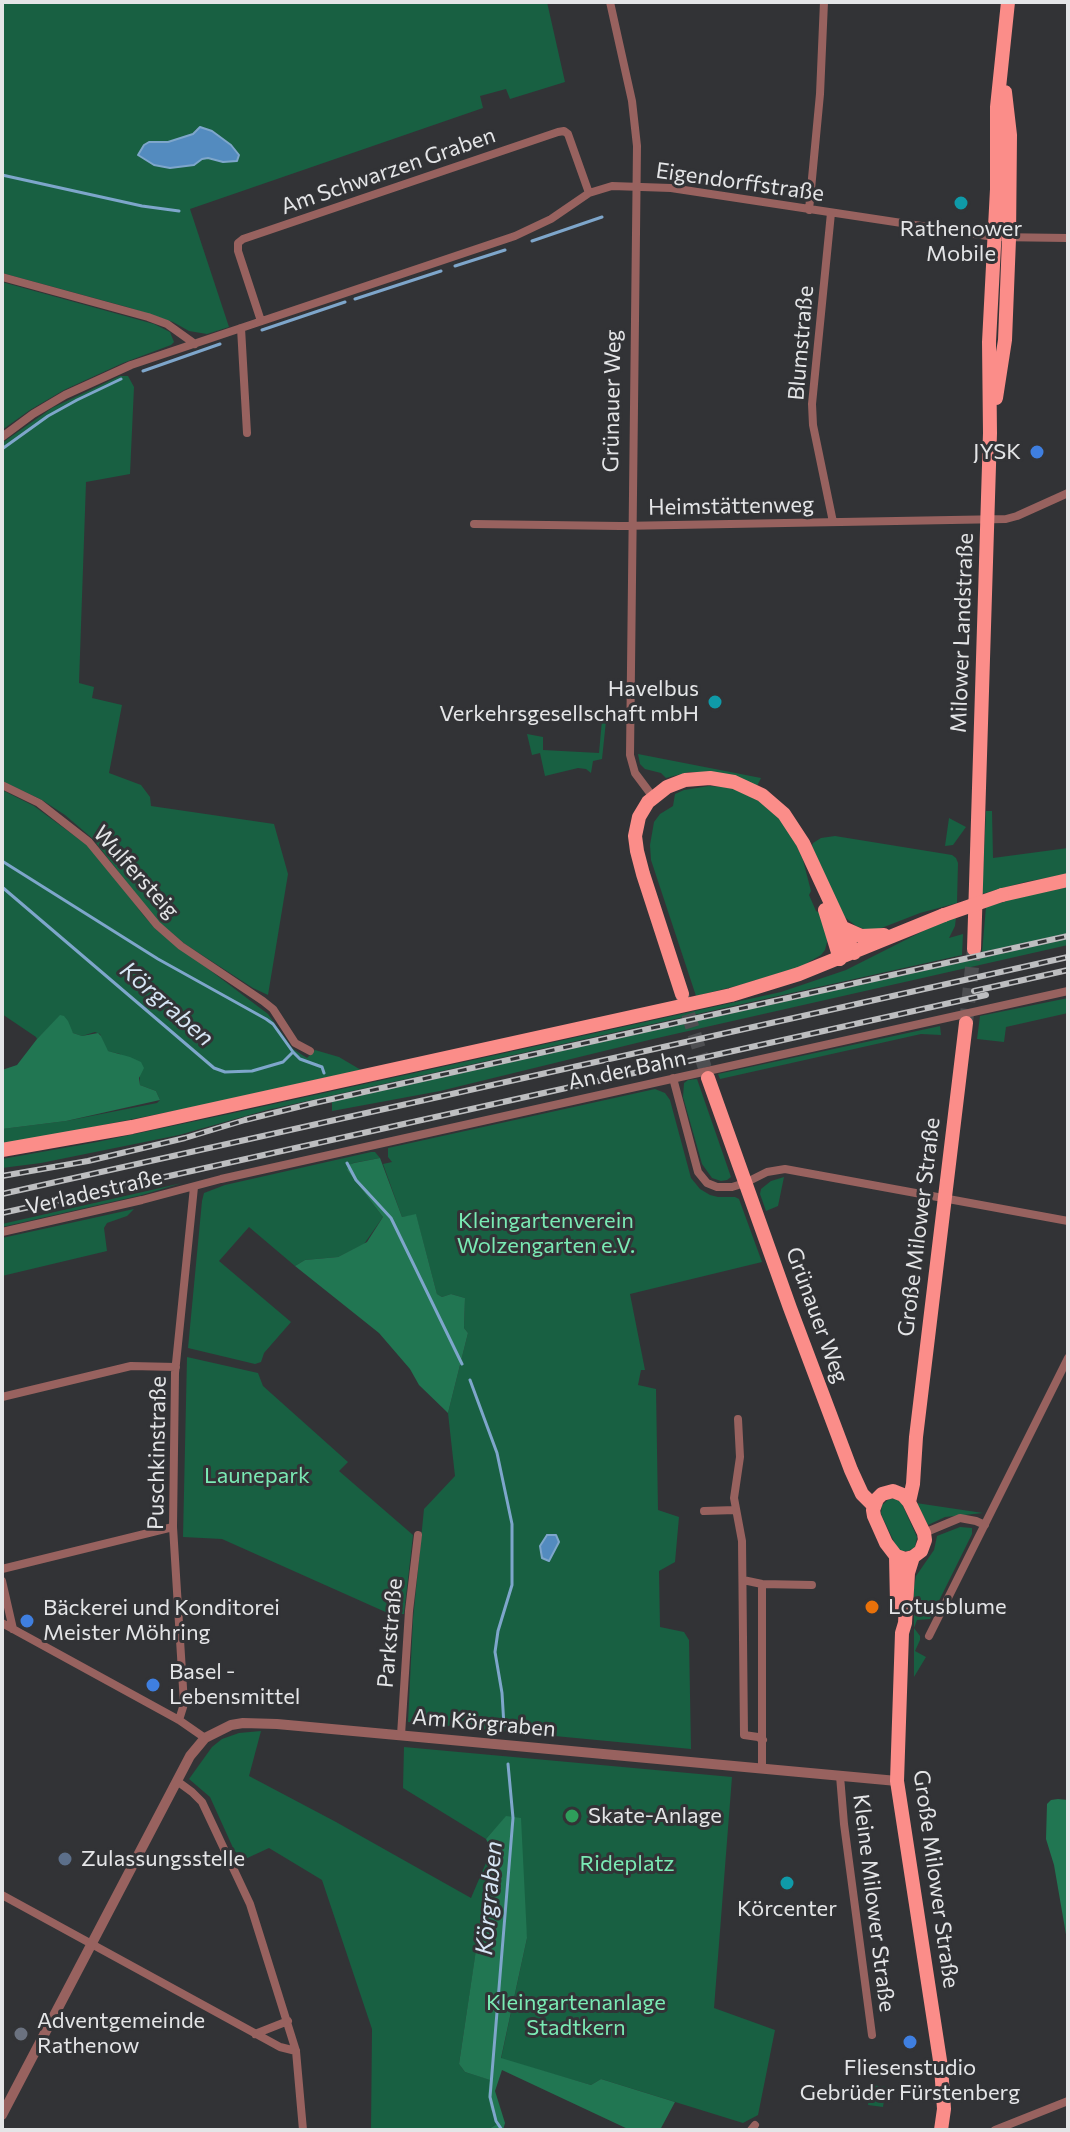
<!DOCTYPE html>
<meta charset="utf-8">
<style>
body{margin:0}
#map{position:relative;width:1070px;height:2132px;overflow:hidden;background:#323336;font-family:Commissioner,sans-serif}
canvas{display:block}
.frame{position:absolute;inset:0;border:4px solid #e4e5e7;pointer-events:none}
</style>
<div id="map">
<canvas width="1070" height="2132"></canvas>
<div class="frame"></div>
</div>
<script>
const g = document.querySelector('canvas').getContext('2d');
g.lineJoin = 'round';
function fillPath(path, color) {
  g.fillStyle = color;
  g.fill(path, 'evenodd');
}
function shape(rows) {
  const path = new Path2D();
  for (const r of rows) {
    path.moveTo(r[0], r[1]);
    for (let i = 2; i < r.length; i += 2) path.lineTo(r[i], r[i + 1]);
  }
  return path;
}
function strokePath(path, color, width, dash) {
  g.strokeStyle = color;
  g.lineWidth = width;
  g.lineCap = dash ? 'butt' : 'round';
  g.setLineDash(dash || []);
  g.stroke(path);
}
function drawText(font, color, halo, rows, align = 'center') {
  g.font = font + ' Commissioner,sans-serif';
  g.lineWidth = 6;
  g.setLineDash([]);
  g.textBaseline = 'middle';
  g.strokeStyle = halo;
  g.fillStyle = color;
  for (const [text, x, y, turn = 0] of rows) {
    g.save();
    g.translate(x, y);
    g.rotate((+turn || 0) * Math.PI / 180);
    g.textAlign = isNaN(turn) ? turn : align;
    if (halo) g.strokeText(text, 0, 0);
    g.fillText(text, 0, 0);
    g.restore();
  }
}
fillPath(shape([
 [2,2,547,2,565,82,510,99,506,89,480,96,483,108,190,209,229,327,207,334,189,331,173,322,127,307,2,273],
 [196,129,212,131,231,145,239,155,237,161,223,162,208,158,202,159,194,165,170,168,154,165,148,160,149,142,168,142,193,134],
 [2,282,154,324,170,332,174,342,171,345,123,363,64,390,30,410,2,430],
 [120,376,128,376,134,387,130,474,86,482,79,683,94,687,92,698,122,705,109,773,141,785,150,797,151,806,274,824,288,874,268,995,253,988,185,944,155,919,93,839,65,815,42,800,2,781,2,443,52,408],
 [602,720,606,721,602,759,593,761,591,773,586,769,578,768,545,776,540,753,532,755,527,734,543,737,543,750,599,753],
 [638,754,761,778,757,786,704,772,689,772,666,778,661,773,645,769,640,764],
 [709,786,724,787,738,790,759,801,782,821,791,833,803,860,811,891,809,895,816,911,822,914,828,938,825,950,821,955,802,966,740,985,696,996,651,860,650,845,654,822,660,814,673,806,675,794,684,790],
 [2,790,34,806,87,845,99,857,144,916,158,931,268,1014,293,1049,307,1058,315,1050,339,1057,361,1070,199,1106,2,1145,2,1129,66,1121,157,1103,160,1100,156,1091,140,1085,140,1075,120,1054,107,1051,100,1034,95,1032,82,1036,73,1033,60,1016,37,1039,36,1037,2,1014],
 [986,811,992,811,993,858,1068,848,1068,874,1025,882,982,894],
 [949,818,966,827,953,845,945,846],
 [835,836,952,855,956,858,958,863,957,903,920,913,879,929,864,929,856,926,842,915,812,846,813,843,821,838],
 [1068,887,1068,933,982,952,986,907,1027,895],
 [956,917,955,926,949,938,963,934,962,955,267,1110,179,1135,41,1163,2,1168,2,1159,97,1142,229,1114,781,992,846,970,943,921],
 [1068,939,1068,945,653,1039,440,1091,332,1111,332,1102],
 [1068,998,1068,1013,1006,1027,1004,1042,977,1039,980,1016],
 [940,1026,941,1035,921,1034,720,1079,718,1074],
 [697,1079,731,1177,727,1180,721,1181,712,1178,702,1164,683,1097,684,1083,688,1080],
 [655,1089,665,1093,670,1100,691,1178,700,1189,710,1195,718,1197,735,1197,739,1199,762,1262,630,1294,645,1370,641,1370,638,1385,656,1389,658,1510,679,1517,675,1562,659,1571,660,1627,684,1632,689,1640,691,1749,408,1722,413,1619,424,1509,455,1476,448,1413,468,1333,464,1328,465,1298,451,1294,442,1297,437,1294,416,1215,402,1217,383,1164,392,1162,388,1157,388,1148],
 [371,1152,375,1152,380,1158,353,1163,347,1170,383,1217,364,1244,338,1257,305,1260,295,1266,249,1227,219,1261,291,1322,264,1353,261,1362,255,1364,188,1348,202,1201,204,1193,225,1185],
 [784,1177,778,1206,766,1211,760,1194,761,1189,771,1181],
 [182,1183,142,1195,2,1227,2,1224],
 [134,1209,127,1216,107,1223,104,1228,107,1251,2,1276,2,1238],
 [187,1357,258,1373,263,1386,348,1462,339,1471,413,1535,404,1614,390,1614,222,1539,183,1537],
 [889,1499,896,1499,901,1502,917,1537,915,1547,908,1551,901,1551,896,1546,881,1514,882,1505],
 [916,1503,983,1513,945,1517,928,1525],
 [960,1527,972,1528,972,1534,930,1619,917,1620,914,1628,920,1636,920,1640,915,1651,926,1657,914,1677,914,1587,916,1576,934,1550,937,1536],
 [261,1731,249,1776,336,1822,471,1898,491,1851,459,2064,465,2072,491,2080,491,2110,499,2123,487,2130,371,2130,372,2029,322,1880,269,1848,243,1860,234,1850,210,1797,189,1779,212,1747,222,1739,239,1733],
 [404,1747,732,1777,714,2008,775,2030,758,2115,743,2123,601,2079,591,2085,501,2059,527,1938,506,1817,486,1839,403,1788],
 [871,2085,886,2087,883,2107,868,2105]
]), '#186042');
fillPath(shape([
 [60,1015,64,1016,68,1021,73,1033,82,1036,98,1033,101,1036,108,1051,130,1057,141,1062,144,1068,139,1078,140,1085,156,1091,160,1100,66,1121,2,1129,2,1070,17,1065,37,1039],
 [380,1158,402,1217,416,1214,437,1294,442,1297,451,1294,465,1298,464,1328,468,1333,448,1413,419,1385,410,1369,379,1333,295,1266,305,1260,338,1257,367,1242,383,1217,347,1170,349,1165,354,1163],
 [1058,1799,1068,1800,1068,1946,1054,1865,1046,1839,1047,1804,1051,1800],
 [506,1816,521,1818,527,1938,501,2058,591,2085,601,2079,675,2102,660,2130,630,2130,502,2070,495,2091,505,2123,503,2130,487,2130,499,2123,491,2110,488,2095,490,2080,465,2072,459,2064,491,1849,486,1839]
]), '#217652');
const water = shape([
 [200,127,212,131,231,145,239,155,237,161,223,162,208,158,202,159,194,165,170,168,154,165,138,155,144,145,149,142,168,142,193,134,200,127],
 [547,1535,556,1535,559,1542,549,1561,542,1558,540,1546,547,1535]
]);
fillPath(water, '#538bbf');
strokePath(water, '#7ea6cb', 2);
strokePath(shape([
 [2,175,142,206,179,211],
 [532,241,602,217],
 [455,266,505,250],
 [355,299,441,271],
 [262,330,345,302],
 [143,371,220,344],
 [2,449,48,416,77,400,121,379],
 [2,861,158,959,266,1019,273,1024,293,1052],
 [2,887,214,1068,225,1072,252,1071,283,1062,293,1052,300,1059,322,1067,324,1073],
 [347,1163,356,1180,391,1218,462,1364],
 [470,1380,497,1453,512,1524,512,1585,498,1631,495,1652,502,1693,504,1726],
 [502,2130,496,2121,490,2097,513,1818,508,1764]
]), '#7ea6cb', 3);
strokePath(shape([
 [682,994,708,1078],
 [966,1023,974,949]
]), '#4d4e51', 14, [14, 7]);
strokePath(shape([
 [610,2,632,101,637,146,630,755,635,773,653,797],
 [809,210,820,94,824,2],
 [831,213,812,404,813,425,833,522],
 [2,277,148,317,167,324,195,344],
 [261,321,238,251,238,243,243,239,558,132,564,131,568,134,589,193],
 [241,328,247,433],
 [2,437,33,414,65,395,131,365,515,236,551,219,589,193,612,186,671,188,994,237,1068,238],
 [474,524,620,526,1006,519,1017,516,1068,493],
 [2,785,39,803,89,842,157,925,181,946,263,1001,273,1009,295,1043,310,1051],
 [673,1078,698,1172,707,1183,717,1187,732,1187,745,1183,767,1172,785,1169,1068,1221],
 [2,1232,142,1200,221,1179,1068,991],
 [2,1397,131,1366,176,1367],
 [738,1419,740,1457,734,1498,742,1541,744,1735,758,1737,763,1740],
 [704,1511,735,1510],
 [924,1533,960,1518,976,1521,985,1525],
 [2,1569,173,1527],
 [743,1580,762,1584,812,1585],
 [2,1581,13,1629],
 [2,1623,179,1720,205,1738],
 [929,1636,1068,1358],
 [179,1720,184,1704,173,1527,175,1373,194,1187],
 [401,1735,409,1611,418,1535],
 [762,1769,762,1584],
 [840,1776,844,1824,872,2035],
 [177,1781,192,1792,202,1802,250,1904,296,2051,303,2130],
 [2,1895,280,2047,296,2051],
 [255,2034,288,2021],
 [751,2130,755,2125],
 [995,2130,1068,2101]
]), '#98625f', 8);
strokePath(shape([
 [2,2115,190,1756,205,1738,231,1725,243,1723,277,1724,897,1781]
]), '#98625f', 10);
strokePath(shape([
 [996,398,1005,340,1009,239,1010,135,1005,92],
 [1002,895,1068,880],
 [825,910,840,959],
 [843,928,861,936,884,935],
 [974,949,990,433,989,342,997,189,997,107,1008,2],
 [682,994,643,874,637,851,635,836,639,817,648,802,667,787,685,780,710,778,734,782,762,795,784,814,803,843,854,953],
 [708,1078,790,1308,851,1470,862,1494,873,1505],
 [2,1150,132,1127,731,995,799,974,944,915],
 [909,1502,913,1484,916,1437,966,1023],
 [896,1556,905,1559,913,1557,921,1551,925,1540,924,1533,909,1502,903,1495,893,1491,882,1494,877,1499,873,1510,874,1516,886,1543,896,1556,897,1603],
 [913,1557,908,1573,905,1623,902,1633,897,1781,941,2067,944,2109,941,2130]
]), '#fb8d89', 14);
const rail = shape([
 [974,991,1068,970],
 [2,1176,88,1161,185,1138,245,1120,314,1103,1068,936],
 [2,1194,1068,957],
 [2,1213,986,995]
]);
strokePath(rail, '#bdbec0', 6);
strokePath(rail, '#323336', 3, [9]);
strokePath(shape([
 [944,915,1002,895]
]), '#fb8d89', 14);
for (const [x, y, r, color] of [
 [961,203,8,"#0f9aa8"],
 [1037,452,8,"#3f7fe0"],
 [715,702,8,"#0f9aa8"],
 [872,1607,8,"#e8710a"],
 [27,1621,8,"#3f7fe0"],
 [153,1685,8,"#3f7fe0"],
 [572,1816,8,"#2e9e5b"],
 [65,1859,8,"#5c6f8a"],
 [787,1883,8,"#0f9aa8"],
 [21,2034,8,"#6b7280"],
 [910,2042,8,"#3f7fe0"]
]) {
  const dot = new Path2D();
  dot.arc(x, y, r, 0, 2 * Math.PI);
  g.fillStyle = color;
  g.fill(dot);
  strokePath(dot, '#323336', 3);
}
drawText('22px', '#e4e5e7', '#323336', [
 ["Am Schwarzen Graben",388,171,-19],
 ["Eigendorffstraße",740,182,8],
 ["Blumstraße",801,343,-85],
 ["Grünauer Weg",612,401,-89],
 ["Heimstättenweg",731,506,-1],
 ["Milower Landstraße",962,633,-88],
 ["Wulfersteig",136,872,48],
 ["An der Bahn",627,1070,-12],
 ["Verladestraße",94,1192,-13],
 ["Große Milower Straße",919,1227,-83],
 ["Grünauer Weg",817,1315,70],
 ["Puschkinstraße",157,1453,-89],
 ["Parkstraße",390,1633,-85],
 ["Am Körgraben",484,1723,5],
 ["Große Milower Straße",936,1879,82],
 ["Kleine Milower Straße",874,1903,83]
]);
drawText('22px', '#e4e5e7', '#323336', [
 ["Rathenower",961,229,"center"],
 ["Mobile",961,254,"center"],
 ["JYSK",1021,452,"right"],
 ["Havelbus",699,689,"right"],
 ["Verkehrsgesellschaft mbH",699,714,"right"],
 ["Lotusblume",888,1607],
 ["Bäckerei und Konditorei",43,1608],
 ["Meister Möhring",43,1633],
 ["Basel -",169,1672],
 ["Lebensmittel",169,1697],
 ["Skate-Anlage",588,1816],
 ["Zulassungsstelle",81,1859],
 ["Körcenter",787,1909,"center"],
 ["Adventgemeinde",37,2021],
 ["Rathenow",37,2046],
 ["Fliesenstudio",910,2068,"center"],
 ["Gebrüder Fürstenberg",910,2093,"center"]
], 'left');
drawText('22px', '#7aeab4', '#323336', [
 ["Kleingartenverein",546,1221],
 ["Wolzengarten e.V.",546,1246],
 ["Launepark",257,1476],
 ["Rideplatz",627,1864],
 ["Kleingartenanlage",576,2003],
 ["Stadtkern",576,2028]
]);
drawText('italic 24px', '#d7e6f5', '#323336', [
 ["Körgraben",167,1004,41],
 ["Körgraben",489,1898,-85]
]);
</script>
